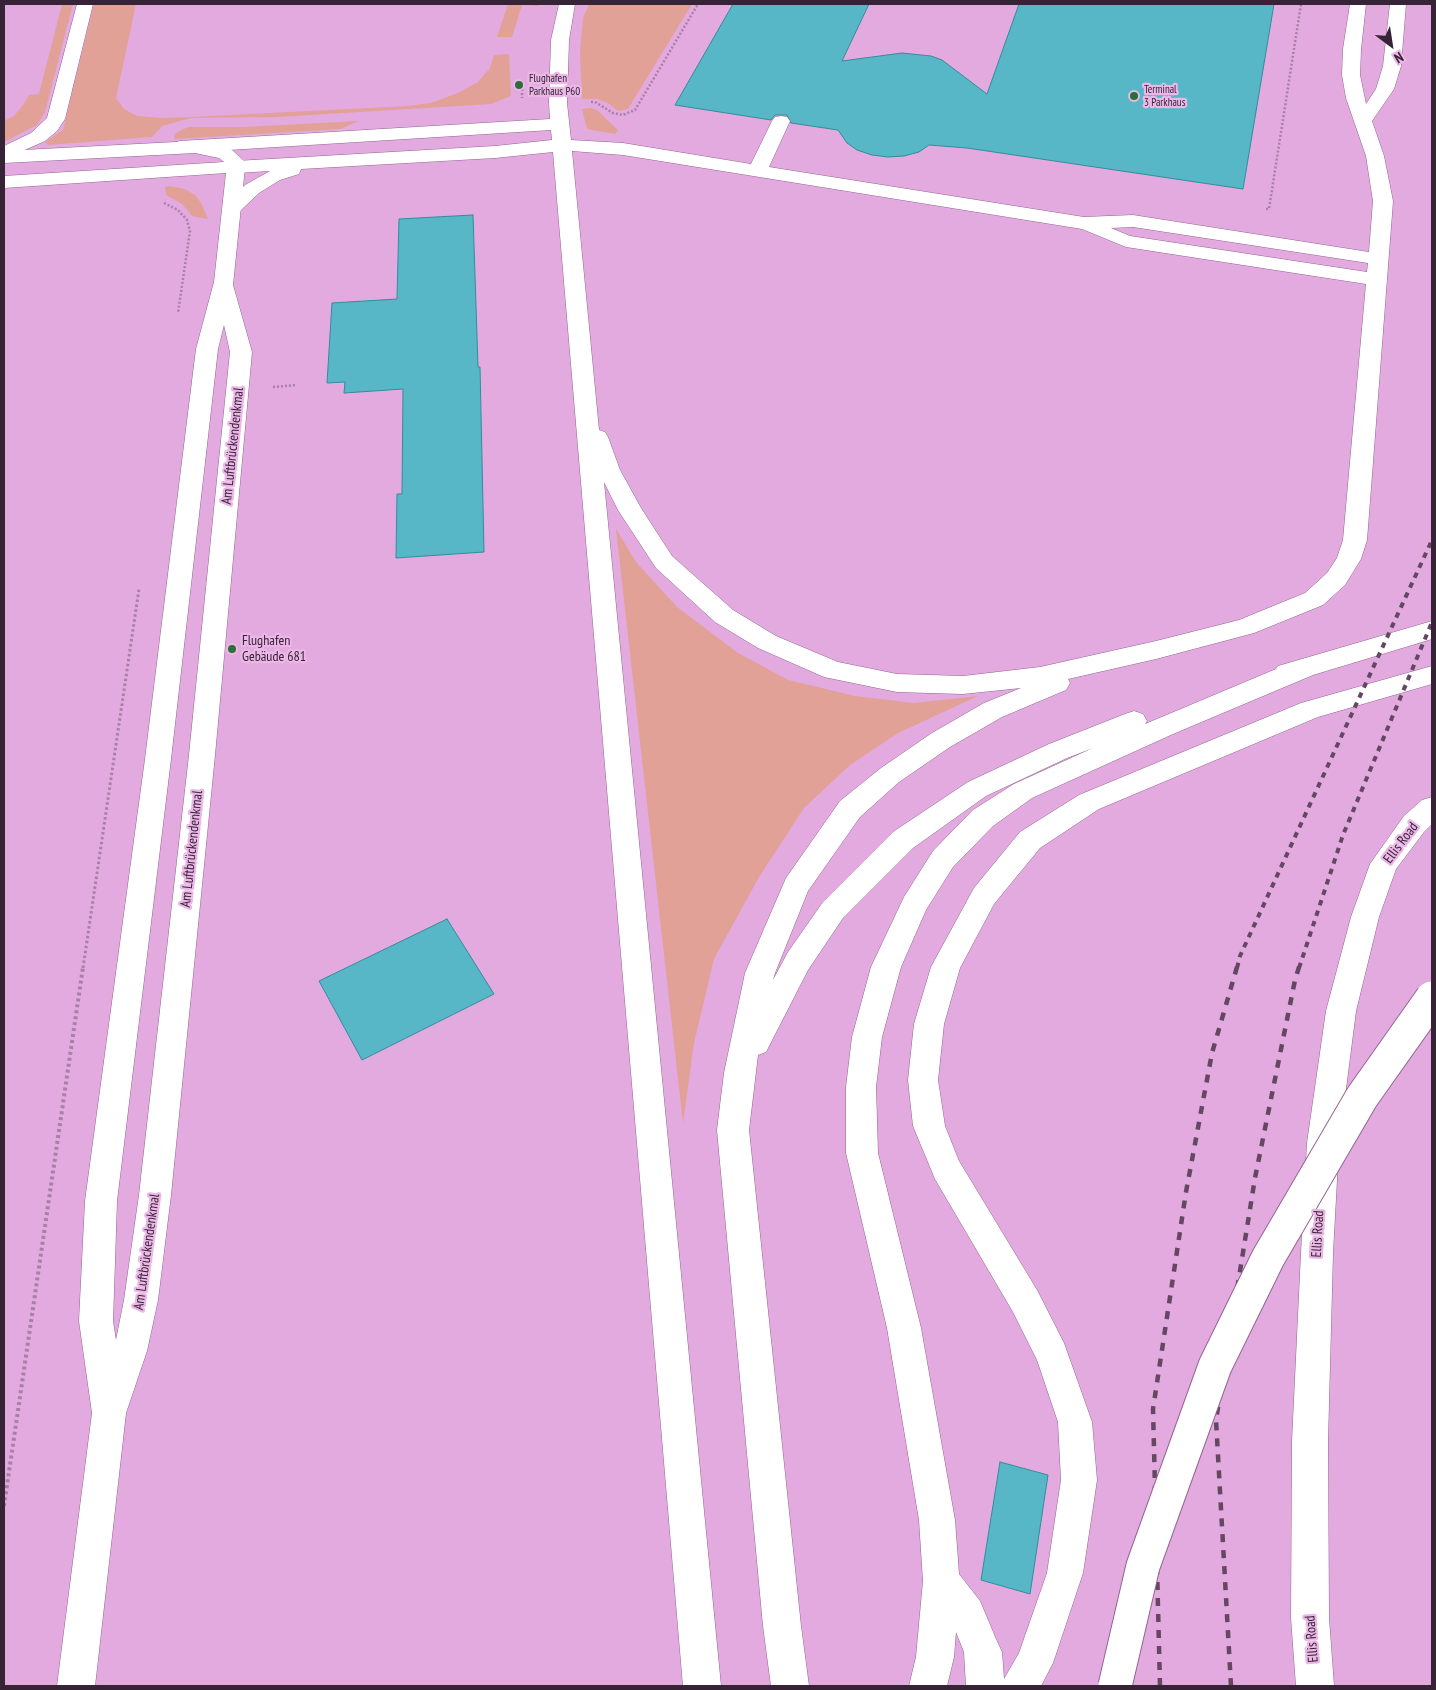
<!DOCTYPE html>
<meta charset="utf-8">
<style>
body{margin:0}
#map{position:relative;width:1436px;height:1690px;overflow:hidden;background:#ebb7e7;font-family:"PT Sans Narrow",sans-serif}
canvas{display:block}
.frame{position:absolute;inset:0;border:5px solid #372336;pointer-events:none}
.north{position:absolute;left:1366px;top:20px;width:50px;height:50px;-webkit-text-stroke:4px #ebb7e7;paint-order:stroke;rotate:149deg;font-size:14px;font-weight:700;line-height:20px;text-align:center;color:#372336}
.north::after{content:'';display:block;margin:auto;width:18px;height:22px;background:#372336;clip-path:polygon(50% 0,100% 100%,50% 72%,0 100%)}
</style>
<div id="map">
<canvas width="1436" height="1690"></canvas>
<div class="frame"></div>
<div class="north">N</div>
</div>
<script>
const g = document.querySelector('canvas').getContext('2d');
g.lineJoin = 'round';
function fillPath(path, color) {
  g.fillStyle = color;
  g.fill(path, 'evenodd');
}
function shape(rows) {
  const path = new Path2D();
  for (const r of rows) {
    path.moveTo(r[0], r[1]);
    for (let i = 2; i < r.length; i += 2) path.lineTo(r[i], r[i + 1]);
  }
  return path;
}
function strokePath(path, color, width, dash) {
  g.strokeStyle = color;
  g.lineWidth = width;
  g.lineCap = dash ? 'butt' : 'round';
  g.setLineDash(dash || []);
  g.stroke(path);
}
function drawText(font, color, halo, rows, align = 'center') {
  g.font = font + ' "PT Sans Narrow",sans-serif';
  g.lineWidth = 4.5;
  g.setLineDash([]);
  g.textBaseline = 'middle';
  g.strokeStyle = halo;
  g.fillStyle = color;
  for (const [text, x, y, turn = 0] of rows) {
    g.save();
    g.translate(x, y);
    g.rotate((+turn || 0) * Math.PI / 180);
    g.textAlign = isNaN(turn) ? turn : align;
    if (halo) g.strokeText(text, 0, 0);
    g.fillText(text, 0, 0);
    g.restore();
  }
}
fillPath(shape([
 [4,4,1432,4,1432,1686,4,1686]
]), '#e3aadf');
fillPath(shape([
 [62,4,73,4,45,112,37,125,4,142,4,121,14,116,23,105,29,95,39,94],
 [94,4,136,4,116,98,124,109,137,116,162,118,192,117,407,106,431,103,458,93,478,82,490,68,494,55,509,54,511,96,491,104,278,117,191,118,162,126,152,137,48,145,45,142,63,130],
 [508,4,539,4,538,6,522,5,512,37,497,37],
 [589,4,692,4,628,109,618,111,608,103,597,99,582,99,580,53,583,18],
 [591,108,597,110,618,130,615,134,587,129,582,109],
 [359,121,340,129,174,139,175,134,181,130,189,127,244,127],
 [170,186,185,189,195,195,201,203,208,219,192,216,182,204,166,195,165,187],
 [616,529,636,562,677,607,738,653,788,680,855,696,914,703,978,696,898,733,850,765,804,808,759,877,714,959,694,1043,683,1123]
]), '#e1a197');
const building = shape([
 [733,4,869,4,842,61,902,53,931,56,942,60,987,94,1019,4,1274,4,1243,189,967,148,929,145,919,152,904,156,888,157,872,155,857,150,847,143,838,130,791,123,787,115,775,115,771,120,675,105,733,4],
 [473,215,478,367,480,367,484,552,396,558,397,494,402,494,403,389,344,393,345,382,327,383,332,303,397,299,399,219,473,215],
 [447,919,494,994,362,1060,319,981,447,919],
 [1000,1462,1048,1475,1030,1594,981,1580,1000,1462]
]);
fillPath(building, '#58b7c6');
strokePath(building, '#328d9a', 1);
const service = shape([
 [77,4,93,4,65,119,57,131,45,141,4,159,4,146,31,133,47,118,77,4],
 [559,4,575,4,569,40,567,103,571,140,623,143,751,164,772,121,775,117,781,116,787,117,790,121,769,167,1084,217,1133,215,1369,252,1373,201,1366,156,1346,98,1342,75,1343,49,1350,4,1366,4,1361,49,1360,75,1366,104,1376,89,1383,66,1390,4,1406,4,1401,66,1394,89,1372,121,1384,156,1393,201,1367,540,1361,559,1345,585,1323,605,1254,633,1156,659,1068,679,1070,683,1066,690,1002,717,950,747,899,782,860,817,808,891,775,973,773,980,788,952,823,902,893,832,968,782,1049,744,1125,714,1134,711,1143,714,1147,721,1145,724,1276,669,1278,666,1432,621,1432,639,1313,675,1173,734,1032,798,993,826,953,867,926,910,901,967,882,1037,876,1087,878,1153,921,1328,955,1520,959,1574,980,1601,996,1639,1002,1652,1004,1679,1019,1653,1047,1573,1061,1480,1058,1422,1037,1360,1013,1312,935,1179,913,1126,908,1080,914,1024,931,967,974,888,1020,832,1079,795,1301,703,1432,666,1432,684,1318,717,1099,809,1040,848,994,904,960,968,944,1024,938,1080,945,1126,959,1161,1037,1290,1064,1343,1092,1422,1097,1480,1083,1573,1053,1663,1041,1686,966,1686,964,1652,956,1632,954,1657,947,1686,909,1686,916,1657,923,1581,919,1520,887,1328,846,1153,846,1087,852,1037,871,967,904,897,933,851,973,810,1014,784,1093,748,1067,758,986,796,913,848,843,918,808,970,766,1052,758,1055,749,1130,801,1626,809,1686,771,1686,763,1626,717,1130,724,1073,745,973,786,878,840,801,881,768,932,733,984,703,1021,688,963,694,897,692,824,677,758,648,715,622,656,568,618,510,604,482,721,1686,683,1686,553,152,495,158,301,169,299,174,280,180,259,193,240,211,233,213,226,211,223,207,245,185,270,171,236,173,229,171,227,167,229,163,236,161,495,146,552,140,551,130,180,153,173,151,171,147,173,143,180,141,550,119,549,103,551,40,559,4],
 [572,151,623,155,1082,229,1126,247,1366,284,1343,540,1337,558,1327,573,1305,593,1239,620,1156,641,1040,667,963,676,897,674,838,662,776,636,733,610,672,556,641,508,620,470,608,437,605,432,599,430,572,151],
 [1133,227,1368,263,1367,272,1130,236,1111,228,1133,227],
 [1432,797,1432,824,1424,832,1396,869,1379,917,1356,1011,1339,1143,1333,1253,1328,1441,1329,1618,1334,1686,1296,1686,1291,1618,1292,1441,1301,1253,1307,1143,1326,1011,1351,917,1370,864,1404,816,1422,800,1432,797]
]);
const minor = shape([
 [195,141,232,150,244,161,245,167,233,285,252,352,215,755,171,1195,158,1300,147,1351,126,1413,95,1686,57,1686,92,1413,79,1321,85,1201,145,759,196,349,214,282,226,173,4,188,4,176,224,162,219,158,195,153,4,163,4,151,195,141],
 [224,325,230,352,189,755,139,1195,124,1300,116,1340,113,1321,117,1201,171,759,218,349,224,325]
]);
strokePath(service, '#946591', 1);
strokePath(minor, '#946591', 1);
strokePath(shape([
 [522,89,522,98],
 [591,102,595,102,613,113,623,115,635,110,698,4],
 [164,203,178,210,187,220,190,231,178,313],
 [1266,209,1269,209,1301,4],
 [273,387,297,385]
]), '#a880a5', 2.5, [2, 2]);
strokePath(shape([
 [83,968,139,589]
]), '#a880a5', 3, [2.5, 2.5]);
strokePath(shape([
 [4,1506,83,967]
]), '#a880a5', 4, [3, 3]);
fillPath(service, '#fff');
fillPath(minor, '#fff');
strokePath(shape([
 [1237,968,1240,956,1432,540],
 [1299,968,1343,835,1432,622]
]), '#644862', 4, [5.5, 5.5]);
strokePath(shape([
 [1160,1686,1153,1409,1186,1192,1212,1053,1237,967],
 [1231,1686,1216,1420,1255,1178,1295,980,1299,967]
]), '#644862', 4.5, [8, 8]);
const serviceBridge = shape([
 [1115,1686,1143,1566,1215,1366,1268,1258,1362,1097,1432,998]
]);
strokePath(serviceBridge, '#946591', 35, []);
strokePath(serviceBridge, '#fff', 33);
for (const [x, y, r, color] of [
 [519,85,5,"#296f3a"],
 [1134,96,5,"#296f3a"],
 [232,649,5,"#296f3a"]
]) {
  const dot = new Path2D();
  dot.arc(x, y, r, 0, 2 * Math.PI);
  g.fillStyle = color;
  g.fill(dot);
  strokePath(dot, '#ebb7e7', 2);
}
drawText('11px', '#372336', '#ebb7e7', [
 ["Flughafen",529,79],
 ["Parkhaus P60",529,92],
 ["Terminal",1144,90],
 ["3 Parkhaus",1144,103]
], 'left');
drawText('14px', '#372336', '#ebb7e7', [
 ["Am Luftbrückendenkmal",233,446,-84],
 ["Ellis Road",1401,843,-53],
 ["Am Luftbrückendenkmal",192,849,-84],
 ["Ellis Road",1318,1234,-87],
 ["Am Luftbrückendenkmal",147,1252,-82],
 ["Ellis Road",1312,1639,-94]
]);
drawText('14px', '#372336', '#ebb7e7', [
 ["Flughafen",242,641],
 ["Gebäude 681",242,657]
], 'left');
</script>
